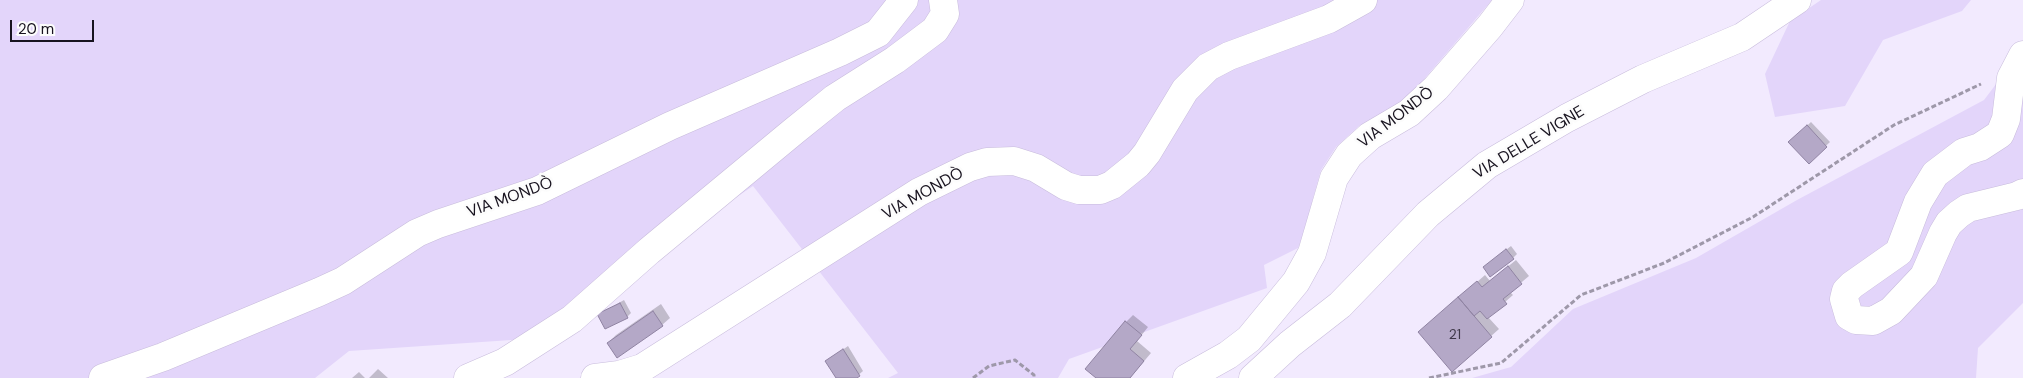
<!DOCTYPE html>
<meta charset="utf-8">
<style>
body{margin:0}
#map{position:relative;width:2023px;height:378px;overflow:hidden;background:#f2eafe;font-family:"DM Sans",sans-serif}
canvas{display:block}
.scale{position:absolute;left:10px;top:20px;width:84px;height:22px;box-sizing:border-box;border:2px solid #18131f;border-top:0;padding-left:6px;font-size:15px;line-height:18px;white-space:nowrap;color:#18131f;-webkit-text-stroke:4px #fcfcfc;paint-order:stroke}
</style>
<div id="map">
<canvas width="2023" height="378"></canvas>
<div class="scale">20 m</div>
</div>
<script>
const g = document.querySelector('canvas').getContext('2d');
g.lineJoin = 'round';
function fillPath(path, color) {
  g.fillStyle = color;
  g.fill(path, 'evenodd');
}
function shape(rows) {
  const path = new Path2D();
  for (const r of rows) {
    path.moveTo(r[0], r[1]);
    for (let i = 2; i < r.length; i += 2) path.lineTo(r[i], r[i + 1]);
  }
  return path;
}
function strokePath(path, color, width, dash) {
  g.strokeStyle = color;
  g.lineWidth = width;
  g.lineCap = dash ? 'butt' : 'round';
  g.setLineDash(dash || []);
  g.stroke(path);
}
function drawText(font, color, halo, rows, align = 'center') {
  g.font = font + ' "DM Sans",sans-serif';
  g.lineWidth = 5;
  g.setLineDash([]);
  g.textBaseline = 'middle';
  g.strokeStyle = halo;
  g.fillStyle = color;
  for (const [text, x, y, turn = 0] of rows) {
    g.save();
    g.translate(x, y);
    g.rotate((+turn || 0) * Math.PI / 180);
    g.textAlign = isNaN(turn) ? turn : align;
    if (halo) g.strokeText(text, 0, 0);
    g.fillText(text, 0, 0);
    g.restore();
  }
}
fillPath(shape([
 [0,0,1492,0,1413,92,1392,108,1359,126,1336,147,1321,170,1313,198,1308,225,1298,248,1264,265,1267,288,1069,359,1058,378,888,378,898,373,753,186,526,339,349,351,315,378,0,378],
 [1821,0,1971,0,1962,11,1883,40,1845,106,1775,117,1765,74,1790,21],
 [2023,64,2023,303,1978,348,1976,378,1472,378,1511,367,1573,309,1696,258,1797,200,1984,100,2009,67]
]), '#e3d5fa');
fillPath(shape([
 [1811,122,1830,142,1809,162,1790,142],
 [1511,246,1517,254,1513,258,1484,267],
 [1516,260,1529,276,1510,292,1513,295,1488,317,1499,329,1453,370,1428,325,1485,275,1490,281],
 [624,300,631,313,627,317,599,314],
 [661,304,670,318,662,325,617,356,608,343,616,335],
 [1133,315,1148,327,1137,341,1151,353,1130,378,1098,378,1126,322],
 [848,346,863,371,855,378,838,378,827,361],
 [378,369,388,378,369,378],
 [359,372,365,378,352,378]
]), '#0003');
const building = shape([
 [1807,125,1827,147,1809,164,1788,142,1807,125],
 [1506,249,1514,259,1490,277,1483,267,1506,249],
 [1508,266,1522,284,1503,299,1507,304,1487,319,1480,311,1474,316,1458,297,1477,281,1482,287,1508,266],
 [1458,297,1492,337,1452,372,1418,332,1458,297],
 [620,303,628,318,605,329,597,314,620,303],
 [653,311,663,326,617,358,607,343,653,311],
 [1125,321,1142,335,1130,349,1144,361,1130,378,1096,378,1085,369,1125,321],
 [843,349,860,376,857,378,836,378,825,361,843,349]
]);
fillPath(building, '#b4a8c7');
strokePath(building, '#8f83a2', 1);
const street = shape([
 [2023,55,2011,78,2006,119,2000,134,1980,147,1964,152,1935,174,1918,202,1899,252,1852,285,1846,291,1844,299,1849,316,1856,320,1873,321,1891,311,1924,276,1943,233,1949,223,1959,214,1968,208,2017,196,2023,193],
 [103,378,163,357,319,292,343,281,417,233,438,224,537,191,670,126,840,52,878,33,904,0],
 [468,378,505,362,572,319,649,251,794,131,835,98,895,60,935,30,945,14,943,0],
 [595,378,619,375,642,368,919,192,970,167,987,162,1014,161,1036,168,1066,186,1079,190,1100,190,1112,185,1138,164,1147,153,1185,90,1208,67,1229,56,1329,19,1363,0],
 [1187,378,1228,355,1249,339,1296,282,1312,253,1334,178,1349,155,1370,136,1409,113,1436,88,1490,26,1510,0],
 [1253,378,1290,344,1340,305,1428,214,1487,165,1567,118,1643,79,1742,37,1797,0]
]);
strokePath(street, '#c8bcdc', 29);
strokePath(shape([
 [973,378,989,366,1015,360,1034,375,1034,378],
 [1429,378,1501,363,1581,295,1664,263,1753,217,1894,125,1981,84]
]), '#9e98a9', 3, [5, 2.5]);
strokePath(street, '#fff', 28);
drawText('14px', '#3f3849', null, [
 ["21",1455,335]
]);
drawText('16px', '#18131f', '#fcfcfc', [
 ["VIA MONDÒ",1396,118,-37],
 ["VIA DELLE VIGNE",1529,143,-31],
 ["VIA MONDÒ",923,194,-29],
 ["VIA MONDÒ",510,198,-20]
]);
</script>
